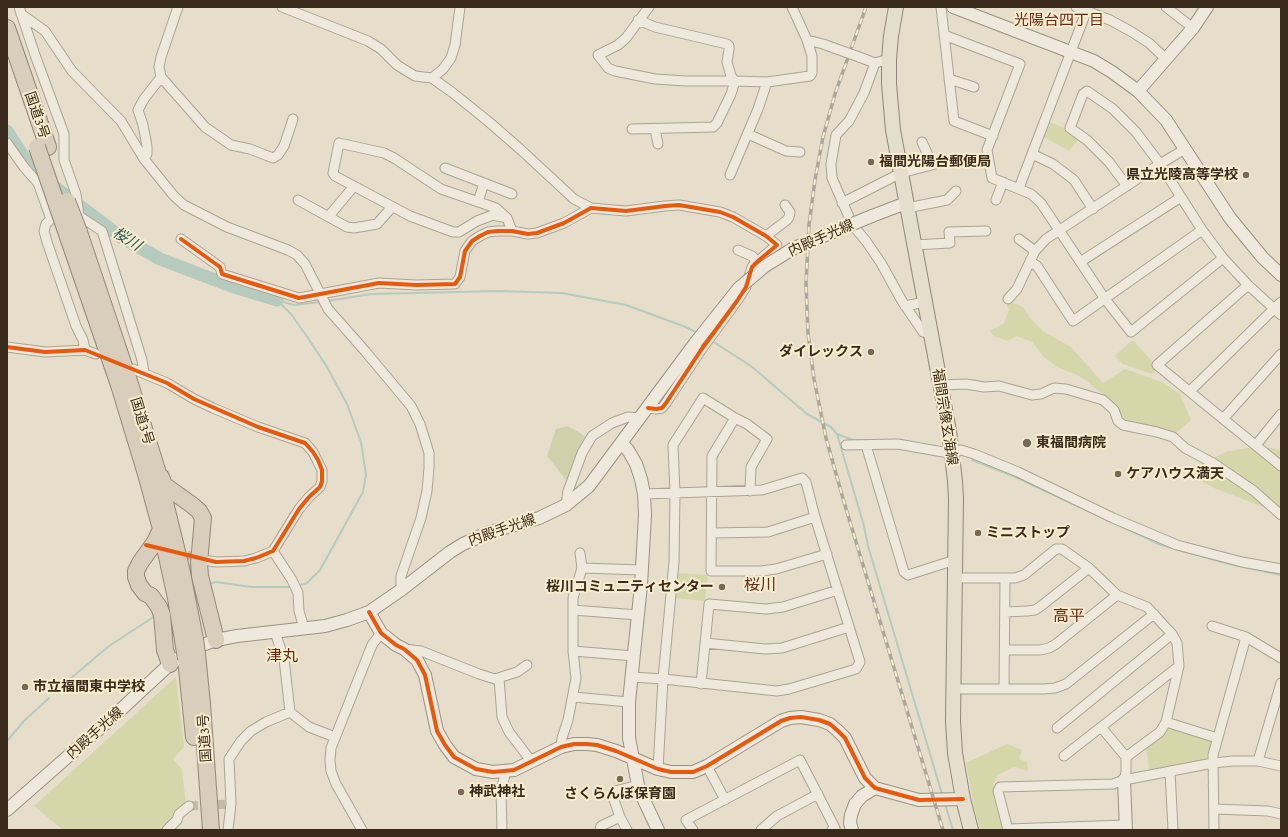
<!DOCTYPE html>
<meta charset="utf-8">
<style>
body{margin:0}
#map{position:relative;width:1288px;height:837px;overflow:hidden;background:#e6deca;font-family:"Crimson Pro",serif}
canvas{display:block}
.frame{position:absolute;inset:0;border:8px solid #3a2a1b;pointer-events:none}
</style>
<div id="map">
<canvas width="1288" height="837"></canvas>
<div class="frame"></div>
</div>
<script>
const g = document.querySelector('canvas').getContext('2d');
g.lineJoin = 'round';
function fillPath(path, color) {
  g.fillStyle = color;
  g.fill(path, 'evenodd');
}
function shape(rows) {
  const path = new Path2D();
  for (const r of rows) {
    path.moveTo(r[0], r[1]);
    for (let i = 2; i < r.length; i += 2) path.lineTo(r[i], r[i + 1]);
  }
  return path;
}
function strokePath(path, color, width, dash) {
  g.strokeStyle = color;
  g.lineWidth = width;
  g.lineCap = dash ? 'butt' : 'round';
  g.setLineDash(dash || []);
  g.stroke(path);
}
function drawText(font, color, halo, rows, align = 'center') {
  g.font = font + ' "Crimson Pro","Noto Sans JP",serif';
  g.lineWidth = 4;
  g.setLineDash([]);
  g.textBaseline = 'middle';
  g.strokeStyle = halo;
  g.fillStyle = color;
  for (const [text, x, y, turn = 0] of rows) {
    g.save();
    g.translate(x, y);
    g.rotate((+turn || 0) * Math.PI / 180);
    g.textAlign = isNaN(turn) ? turn : align;
    if (halo) g.strokeText(text, 0, 0);
    g.fillText(text, 0, 0);
    g.restore();
  }
}
fillPath(shape([
 [1047,121,1067,129,1080,138,1069,151,1042,136],
 [1011,303,1017,304,1024,308,1029,317,1044,332,1055,338,1071,347,1103,383,1125,369,1162,382,1180,394,1191,420,1176,433,1126,425,1111,401,1088,382,1077,375,1057,367,1043,356,1032,342,1017,336,1007,341,994,336,990,331,1004,323,1009,310,1007,306],
 [1133,340,1158,368,1152,374,1123,364,1114,356],
 [1260,446,1281,450,1281,514,1214,488,1201,481,1195,474,1193,469,1194,466,1229,451],
 [676,573,708,575,705,601,674,598],
 [176,677,184,747,173,759,182,769,186,806,163,830,63,830,34,806],
 [1170,725,1214,740,1210,758,1206,760,1149,770,1146,747,1167,727],
 [1007,744,1022,750,1019,759,1027,762,1028,771,1014,767,998,775,993,784,1005,830,980,830,974,807,966,763]
]), '#d6d6ab');
fillPath(shape([
 [568,426,585,436,578,450,566,480,547,456,556,429]
]), '#d0d0ab');
strokePath(shape([
 [277,300,294,305,321,302],
 [278,301,291,314,308,338,327,367,347,404,361,442,366,475,363,492,320,570,307,583,297,586],
 [327,301,371,294,499,291,562,293,626,305,683,326,698,333],
 [712,341,751,366,807,414,831,427,837,434,853,440,899,440],
 [837,434,864,526,868,546,942,794],
 [972,460,1013,476,1161,545,1229,564,1281,575],
 [208,584,216,582,251,587,293,587],
 [58,689,109,646,155,616],
 [7,741,24,721,49,698],
 [945,804,953,830]
]), '#b6cbbe', 2);
strokePath(shape([
 [7,131,29,165,44,179,121,237,160,259,231,286,277,300]
]), '#b6cbbe', 13);
strokePath(shape([
 [174,552,203,559],
 [189,806,231,804]
]), '#c4baa7', 9, [9, 4.5]);
const street = shape([
 [19,7,35,55,64,134,64,160,76,194,79,216],
 [178,7,161,57,159,67,161,77,205,127,231,145,250,149,273,158,278,155,284,146,293,119],
 [282,7,368,41,381,49,397,65,415,76,432,78,453,93,489,122,520,149,574,199,591,208],
 [649,7,626,38,618,45,598,55,608,68,615,71,655,79,686,81,735,81,767,82,810,76,812,73,812,56,807,40,792,7],
 [941,7,954,121,993,136],
 [1076,7,1110,20,1132,32,1149,43,1166,59],
 [1166,7,1193,28],
 [21,14,45,31,72,71,121,121,144,159,174,196,184,205,227,227,288,250,297,255,305,264,328,309,365,351,411,406,420,424,429,453,429,468,427,491,421,518,401,576,401,590],
 [944,35,1020,64,987,150,992,178,1031,194,1041,203,1105,299,1131,332,1223,258],
 [807,40,823,44,834,48],
 [859,57,875,63,889,59],
 [432,78,443,69,451,58,455,45,460,7],
 [949,79,974,87],
 [632,129,713,127,717,123,731,94,735,81,731,76,727,62,729,49,729,46,727,44,655,27,638,20],
 [655,129,658,144],
 [748,134,786,151,800,152],
 [922,142,928,155,929,166],
 [7,143,24,167,38,183,51,219],
 [1032,154,1053,164,1074,180,1093,209],
 [144,159,147,154,147,146,143,125,138,110,144,99,161,77],
 [445,168,512,194],
 [730,175,758,109,767,82],
 [1127,186,1109,162,1087,140,1070,128,1083,94,1087,91,1113,109,1136,132,1160,164,1202,230,1223,258,1248,285,1281,315],
 [1019,188,1088,7],
 [298,200,347,227,354,228,377,224,392,207],
 [996,200,1003,182],
 [478,202,484,183],
 [842,203,901,173,939,163],
 [907,208,947,200,956,191],
 [329,216,354,186],
 [849,217,832,178,831,164,836,135,849,121,864,93,875,63],
 [507,218,493,215,477,221,459,232,453,232,410,216,335,176,333,173,339,143,384,153,394,158,441,189,496,208,507,218,512,231],
 [855,228,866,241,881,263,902,301,923,332,930,334],
 [766,236,787,220,789,217,790,212,785,205],
 [181,239,220,267,222,274,299,298,379,283,416,285,455,284,460,277,465,251,472,241,480,236,488,232,498,231,512,231,528,234,537,233,564,223,591,208,626,211,665,206,679,205,720,212,733,217,766,236,777,245,758,261,752,267,746,287,737,301,701,350,666,403,662,408,656,409,648,408],
 [1019,239,1035,251],
 [914,245,950,243,949,232,986,231],
 [738,250,752,256,757,262],
 [1030,261,1037,266,1073,321,1202,230],
 [1080,262,1181,197],
 [1248,285,1157,365,1281,466],
 [1008,299,1017,289,1035,251,1046,239,1160,164,1185,149],
 [905,306,925,302],
 [7,347,45,352,85,350,96,354],
 [85,350,83,340,76,326,47,242,44,231,46,224,51,219,79,216,102,231,142,360,144,373],
 [133,369,167,383,194,399,213,408,258,427,305,443,313,452,322,470,322,481,320,487,309,497,299,509,273,551,256,558,244,561,216,562,204,560],
 [940,385,966,384,984,387,999,386,1032,395,1041,394,1054,388,1066,389,1103,400,1114,410,1118,421,1123,425,1157,432,1173,437,1185,448,1213,463,1254,491,1281,515],
 [1190,391,1281,302],
 [735,418,712,456,711,571,761,571,776,569,827,554],
 [1223,419,1281,354],
 [846,445,898,444,943,452,961,450,974,454,1018,472,1113,518,1177,545,1242,562,1281,569],
 [866,445,904,572,908,575,955,560],
 [1256,445,1281,414],
 [566,505,568,491,574,475,582,453,592,436,612,423,628,417,640,418],
 [712,533,768,532,815,517],
 [273,551,292,580,298,593,299,611,304,628],
 [582,568,641,570],
 [955,578,1015,578,1024,575,1056,549,1062,549,1089,568,1117,595,1147,607,1172,634,1177,643,1179,666,1166,722,1160,732,1126,757,1101,727],
 [573,610,638,615],
 [1005,612,1027,611,1035,610,1041,606,1089,568],
 [1212,626,1246,637,1281,658],
 [275,632,284,659,290,712,309,727,335,737],
 [705,643,765,649,782,648,849,627],
 [404,649,421,651,479,674,495,679,517,672,527,665],
 [1005,650,1040,650,1049,648,1056,644,1117,595],
 [573,651,634,656],
 [632,677,663,679,777,691,789,689,856,669,860,662,815,517,806,482,802,478,762,490,644,494],
 [499,678,502,717,509,732,532,762],
 [701,684,709,604,766,609,783,607,838,590],
 [1004,688,1005,578],
 [953,689,1044,689,1055,688,1066,684,1154,614],
 [573,697,629,702],
 [1166,722,1217,738],
 [1057,728,1172,634],
 [561,747,562,738,568,720,576,678,573,651,573,598,582,568,580,553],
 [1064,756,1179,666],
 [1258,761,1281,683],
 [707,766,725,800],
 [658,769,663,679,674,562,675,493,673,445,703,398,735,418,747,424,767,439,751,467,750,491],
 [1170,771,1173,830],
 [1124,780,1126,772,1126,757],
 [1214,809,1268,811,1281,814],
 [1008,829,1126,825],
 [167,830,177,820,179,814,189,806],
 [228,830,231,804,229,759,241,741,251,731,266,722,290,712],
 [362,830,336,784,331,771,330,760,331,748,372,645,381,633],
 [502,830,501,790,506,771],
 [600,830,601,826,620,817],
 [627,830,620,817,613,797,615,791,638,785],
 [693,830,686,820,800,760,835,828,832,830],
 [761,830,777,816,818,794],
 [1008,830,998,791,1000,787,1113,784,1124,780,1213,763,1233,761,1258,761,1281,766],
 [1214,830,1213,755,1246,637]
]);
const secondary = shape([
 [953,7,1094,61,1112,72,1138,91,1166,120,1230,218,1263,258,1281,275],
 [1138,91,1193,28,1207,7],
 [872,216,906,203],
 [621,443,628,450,636,464,641,479,644,494,645,515,641,585,629,702,629,738,638,785,643,798,658,830],
 [369,612,381,633,396,645,404,649,417,660,425,675,437,731,445,745,454,757,476,769,493,772,514,770,561,747,574,744,586,744,597,745,616,751,658,769,671,772,693,772,707,766,781,721,790,718,801,717,819,720,830,724,838,731,845,738,865,778,875,788,919,800,963,799],
 [1124,780,1126,830],
 [7,810,115,715,170,664,192,649,216,640,237,636,325,626,347,620,369,612,401,590,450,552,463,544,490,532,539,518,566,505,589,486,696,342],
 [852,830,850,823,851,815,855,804,862,796,875,788]
]);
const primary = shape([
 [896,7,891,36,889,59,889,84,893,130,949,431,955,481,956,499,953,721,955,753,963,799,971,830]
]);
const highway = shape([
 [7,28,48,147],
 [79,232,129,381,157,470,181,568,195,639],
 [68,237,119,385,146,474,161,529,176,598,184,646],
 [161,477,164,485,192,505,199,511,203,518,199,563,200,576,216,640],
 [161,529,155,542,140,563,136,571,136,577,139,585,145,593,151,596,159,607,162,615,165,650,170,664],
 [197,654,202,704,211,830],
 [186,659,194,737]
]);
strokePath(street, '#aba394', 11);
strokePath(secondary, '#9a9284', 14);
strokePath(primary, '#90887a', 16);
strokePath(highway, '#90887a', 18);
strokePath(street, '#eee8dd', 9);
strokePath(secondary, '#eee8dd', 12);
strokePath(primary, '#e5decd', 14);
strokePath(highway, '#d9cebb', 16);
const rail = shape([
 [866,7,835,94,823,137,815,180,809,225,806,284,808,333,814,379,826,438,844,502,943,830]
]);
strokePath(rail, '#aca79d', 3.5);
strokePath(rail, '#f8eccf', 2, [6]);
const streetBridge = shape([
 [834,48,859,57]
]);
const secondaryBridge = shape([
 [696,342,739,288,765,266,794,248,872,216]
]);
const highwayBridge = shape([
 [37,147,68,237],
 [67,201,79,232],
 [195,639,197,654],
 [184,646,186,659]
]);
strokePath(streetBridge, '#aba394', 11, []);
strokePath(secondaryBridge, '#9a9284', 14, []);
strokePath(highwayBridge, '#90887a', 18, []);
strokePath(streetBridge, '#eee8dd', 9);
strokePath(secondaryBridge, '#eee8dd', 12);
strokePath(highwayBridge, '#d9cebb', 16);
strokePath(shape([
 [181,239,220,267,222,274,299,298,379,283,416,285,455,284,460,277,465,251,472,241,480,236,488,232,498,231,512,231,528,234,537,233,564,223,591,208,626,211,665,206,679,205,720,212,733,217,766,236,777,245,758,261,752,267,746,287,737,301,701,350,666,403,662,408,656,409,648,408],
 [7,347,45,352,85,350,167,383,194,399,258,427,305,443,313,452,318,460,322,470,322,481,320,487,309,497,299,509,273,551,256,558,244,561,216,562,146,545],
 [369,612,381,633,396,645,404,649,417,660,425,675,437,731,445,745,454,757,476,769,493,772,514,770,561,747,574,744,586,744,597,745,616,751,658,769,671,772,693,772,707,766,781,721,790,718,801,717,819,720,830,724,838,731,845,738,865,778,875,788,919,800,963,799]
]), '#e8590c', 4);
for (const [x, y, r, color] of [
 [871,162,4,"#766958"],
 [1246,175,4,"#766958"],
 [871,352,4,"#766958"],
 [1027,443,5,"#766958"],
 [1118,474,4,"#766958"],
 [978,533,4,"#766958"],
 [722,587,4,"#766958"],
 [25,687,4,"#766958"],
 [620,779,4,"#766958"],
 [461,792,4,"#766958"]
]) {
  const dot = new Path2D();
  dot.arc(x, y, r, 0, 2 * Math.PI);
  g.fillStyle = color;
  g.fill(dot);
  strokePath(dot, '#f8eccf', 1.5);
}
drawText('14px', '#3a2a1b', '#f8eccf', [
 ["国道3号",37,115,71],
 ["内殿手光線",821,238,-24],
 ["福間宗像玄海線",945,417,81],
 ["国道3号",142,421,73],
 ["内殿手光線",502,530,-19],
 ["内殿手光線",95,733,-42],
 ["国道3号",205,738,-94]
]);
drawText('bold 14px', '#3a2a1b', '#f8eccf', [
 ["福間光陽台郵便局",879,162],
 ["県立光陵高等学校",1238,175,"right"],
 ["ダイレックス",863,352,"right"],
 ["東福間病院",1036,443],
 ["ケアハウス満天",1126,474],
 ["ミニストップ",986,533],
 ["桜川コミュ二ティセンター",714,587,"right"],
 ["市立福間東中学校",33,687],
 ["神武神社",469,792],
 ["さくらんぼ保育園",620,794,"center"]
], 'left');
drawText('15px', '#6a2917', '#f8eccf', [
 ["光陽台四丁目",1059,20]
]);
drawText('italic 15px', '#295b58', '#f8eccf', [
 ["桜川",127,239,32]
]);
drawText('16px', '#6a2917', '#f8eccf', [
 ["桜川",760,585],
 ["高平",1069,616],
 ["津丸",282,656]
]);
</script>
